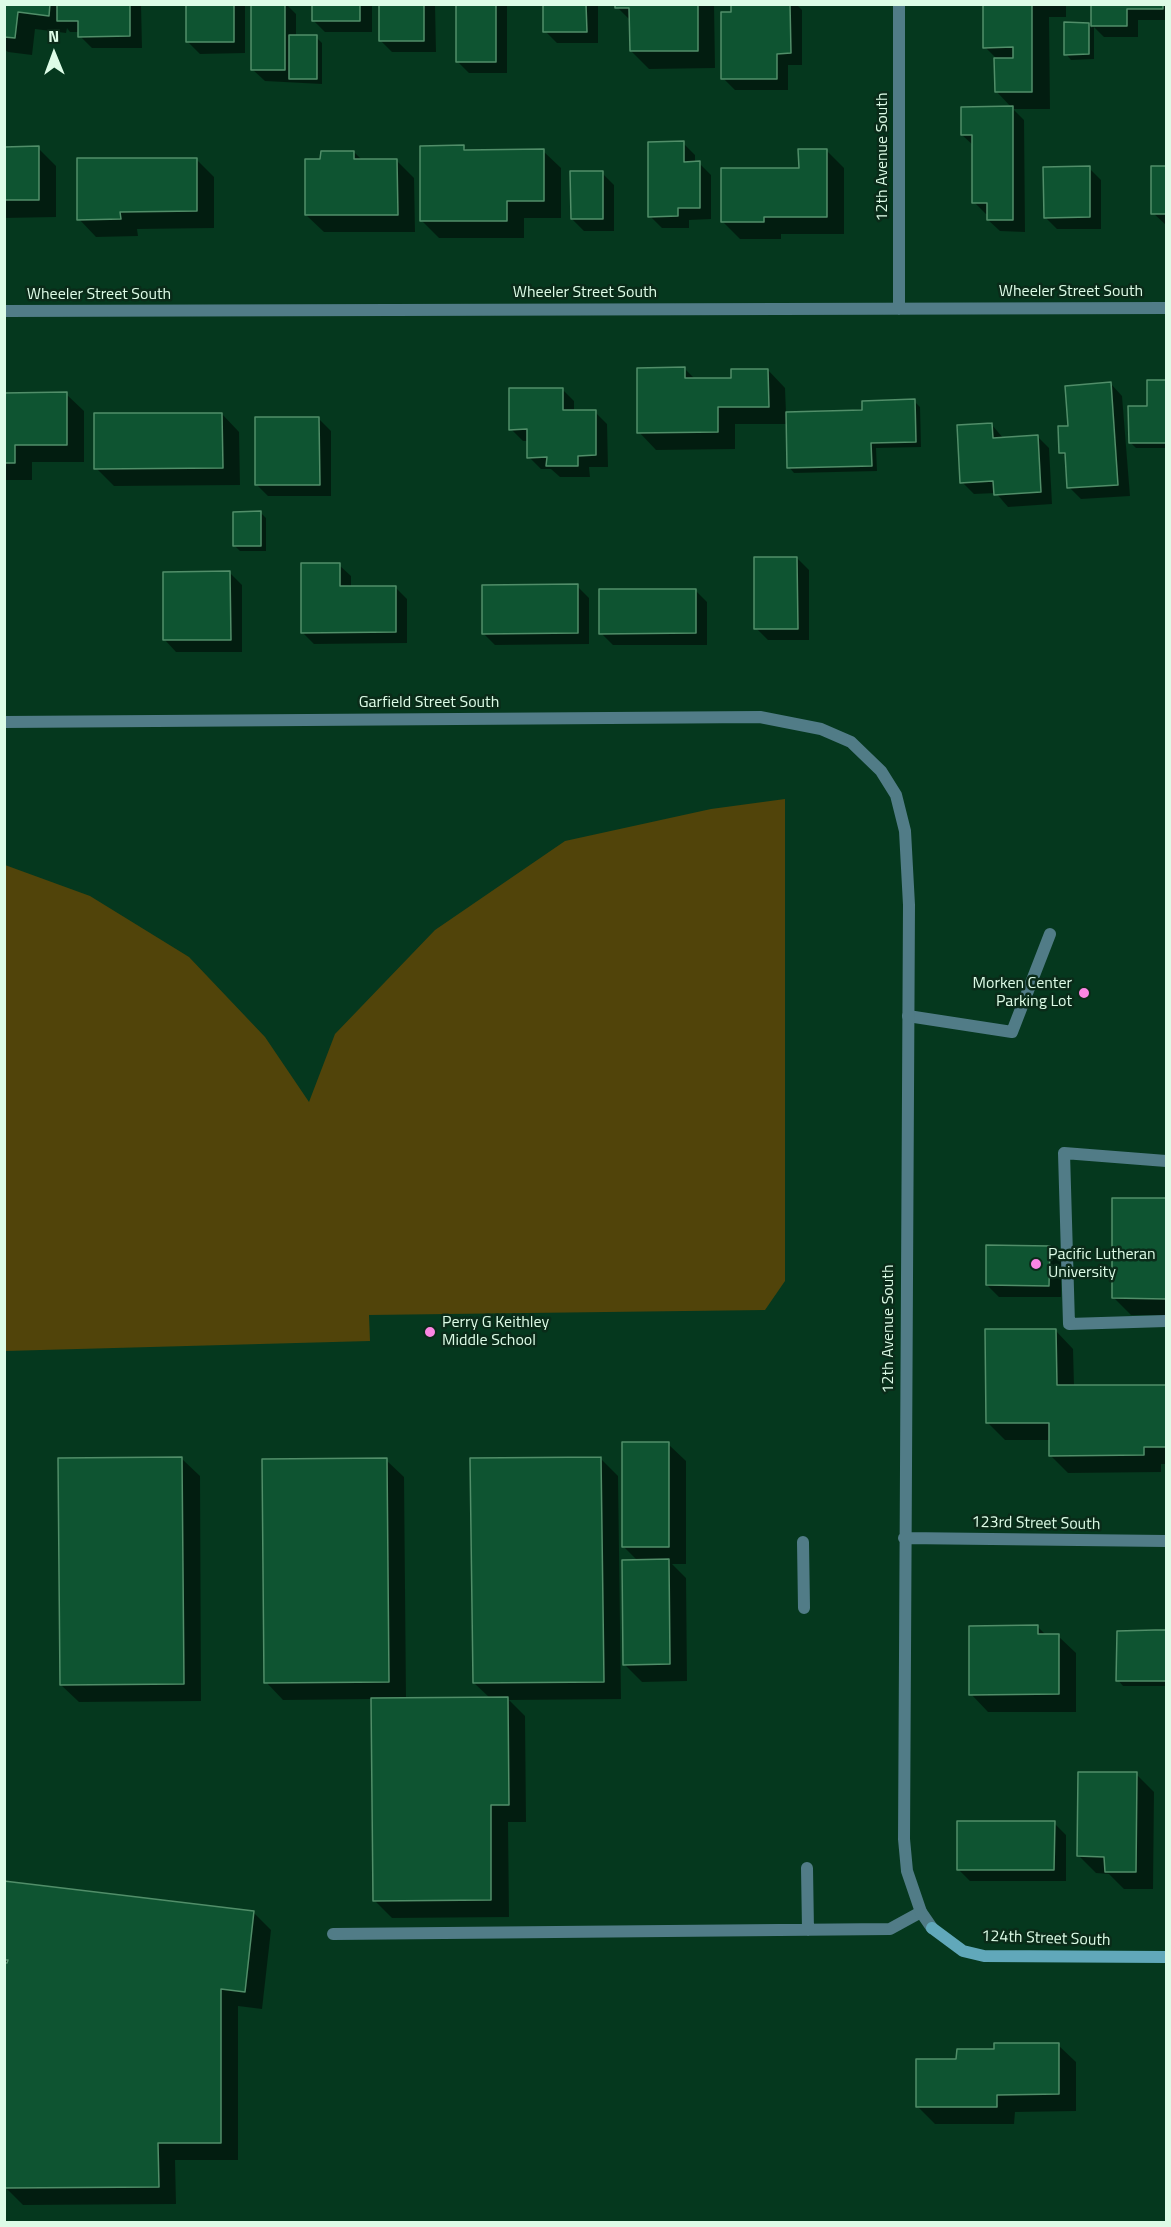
<!DOCTYPE html>
<style>
body{margin:0}
#map{position:relative;width:1171px;height:2227px;overflow:hidden;background:#05381e;font-family:"Titillium Web",sans-serif}
canvas{display:block}
.frame{position:absolute;inset:0;border:6px solid #ddfce7;pointer-events:none}
.north{position:absolute;left:24px;top:24px;width:60px;height:60px;-webkit-text-stroke:4px #0a2b19;paint-order:stroke;rotate:359deg;font-size:16px;font-weight:700;line-height:24px;text-align:center;color:#ddfce7}
.north::after{content:'';display:block;margin:auto;width:21px;height:27px;background:#ddfce7;clip-path:polygon(50% 0,100% 100%,50% 72%,0 100%)}
</style>
<div id="map">
<canvas width="1171" height="2227"></canvas>
<div class="frame"></div>
<div class="north">N</div>
</div>
<script>
const g = document.querySelector('canvas').getContext('2d');
g.lineJoin = 'round';
function fillPath(path, color) {
  g.fillStyle = color;
  g.fill(path, 'evenodd');
}
function shape(rows) {
  const path = new Path2D();
  for (const r of rows) {
    path.moveTo(r[0], r[1]);
    for (let i = 2; i < r.length; i += 2) path.lineTo(r[i], r[i + 1]);
  }
  return path;
}
function strokePath(path, color, width, dash) {
  g.strokeStyle = color;
  g.lineWidth = width;
  g.lineCap = dash ? 'butt' : 'round';
  g.setLineDash(dash || []);
  g.stroke(path);
}
function drawText(font, color, halo, rows, align = 'center') {
  g.font = font + ' "Titillium Web",sans-serif';
  g.lineWidth = 5;
  g.setLineDash([]);
  g.textBaseline = 'middle';
  g.strokeStyle = halo;
  g.fillStyle = color;
  for (const [text, x, y, turn = 0] of rows) {
    g.save();
    g.translate(x, y);
    g.rotate((+turn || 0) * Math.PI / 180);
    g.textAlign = isNaN(turn) ? turn : align;
    if (halo) g.strokeText(text, 0, 0);
    g.fillText(text, 0, 0);
    g.restore();
  }
}
fillPath(shape([
 [785,799,785,1281,765,1310,369,1315,370,1341,5,1351,5,865,90,896,189,957,265,1037,309,1102,335,1034,435,930,565,841,711,809]
]), '#51440a');
fillPath(shape([
 [4,4,141,4,142,48,92,48,80,36,80,32,70,32,67,28,66,33,35,29,32,55,8,52,4,49],
 [188,4,245,4,245,53,200,54,188,42],
 [252,4,286,4,296,14,296,37,316,37,322,43,322,84,265,81,253,70],
 [313,4,372,4,372,32,325,32,313,20],
 [380,4,435,4,436,52,392,52,380,40],
 [457,4,507,4,507,73,469,73,457,61],
 [544,4,598,4,598,43,557,43,545,31],
 [617,4,714,4,715,68,649,69,631,51,631,21,617,7],
 [733,4,796,4,802,10,802,65,788,65,788,90,735,90,723,78],
 [985,4,1066,4,1066,17,1049,17,1050,109,1013,109,1024,120,1025,232,1000,231,988,220,988,214,986,214,974,202,974,146,962,135,1012,108,996,91,996,58,985,47],
 [1092,4,1166,4,1166,20,1138,20,1138,37,1104,37,1094,27,1094,59,1071,60,1066,54,1088,24,1092,28],
 [683,143,695,155,695,163,699,163,711,175,711,219,689,220,689,228,662,228,650,216],
 [463,147,468,151,543,151,561,168,561,218,524,218,524,238,439,238,421,220],
 [4,148,38,148,56,166,56,217,4,218],
 [826,150,844,168,844,234,781,234,781,239,740,239,722,221],
 [354,152,362,160,396,160,414,178,415,232,324,232,306,215,322,160],
 [196,159,214,177,214,228,137,229,138,236,96,237,79,219],
 [1089,168,1101,180,1101,229,1057,229,1045,217],
 [1152,168,1166,168,1166,225,1153,213],
 [602,173,614,185,614,231,584,231,572,219],
 [685,369,695,379,733,379,768,370,785,388,786,413,864,411,914,401,920,407,921,447,876,448,877,471,794,473,789,467,788,424,735,424,735,449,656,450,639,432],
 [1148,381,1166,381,1166,448,1136,448,1131,443,1149,407],
 [1111,384,1122,396,1130,496,1081,499,1069,487,1067,458,1061,452,1070,428],
 [562,389,574,401,574,412,595,412,607,424,608,467,589,467,590,477,560,477,551,469,541,469,529,457,529,441,523,441,511,429],
 [4,394,66,394,84,411,84,462,32,462,32,480,4,480],
 [222,414,239,432,240,485,114,486,96,468],
 [319,419,331,431,331,496,268,496,256,484],
 [992,425,1004,439,1037,436,1049,448,1052,504,1008,507,996,493,974,494,962,482],
 [261,513,266,518,266,551,240,551,235,546],
 [797,558,809,570,809,640,768,640,756,628],
 [339,565,351,576,351,588,395,587,407,599,407,643,314,644,302,632],
 [230,573,242,585,242,652,176,652,165,640],
 [577,586,589,598,589,644,495,645,483,633],
 [695,590,707,602,707,645,613,645,601,633],
 [1114,1200,1166,1200,1166,1315,1131,1315,1114,1298],
 [1049,1248,1061,1259,1061,1297,999,1297,987,1285],
 [1056,1331,1073,1349,1074,1386,1166,1386,1166,1464,1161,1464,1161,1472,1068,1473,1050,1455,1050,1440,1005,1440,987,1422],
 [668,1444,686,1461,686,1564,672,1564,686,1578,687,1681,642,1682,624,1664,638,1561,623,1546],
 [600,1458,618,1476,621,1699,509,1700,525,1716,526,1822,508,1822,509,1917,392,1918,374,1900,372,1699,283,1700,266,1682,386,1460,404,1477,406,1699,490,1698,474,1683],
 [182,1459,200,1476,201,1701,79,1702,61,1685],
 [1037,1626,1047,1636,1058,1636,1076,1653,1076,1712,988,1712,971,1694],
 [1166,1632,1166,1686,1123,1686,1118,1680,1118,1633],
 [1136,1774,1154,1792,1153,1889,1124,1889,1109,1874,1096,1873,1079,1856],
 [1054,1823,1066,1835,1066,1881,970,1881,958,1869],
 [4,1882,253,1912,271,1930,262,2009,238,2006,238,2160,175,2160,176,2204,23,2205,5,2187],
 [1058,2045,1076,2062,1076,2111,1015,2112,1014,2124,935,2124,917,2106,996,2051]
]), '#0007');
const building = shape([
 [4,4,50,4,49,16,18,12,15,38,4,37,4,4],
 [57,4,130,4,130,36,78,37,78,21,57,21,57,4],
 [186,4,234,4,234,42,186,42,186,4],
 [251,4,285,4,285,70,251,70,251,4],
 [312,4,360,4,360,21,312,21,312,4],
 [379,4,424,4,424,41,379,41,379,4],
 [456,4,496,4,496,62,456,62,456,4],
 [543,4,586,4,587,32,543,32,543,4],
 [615,4,698,4,698,51,630,51,629,8,615,8,615,4],
 [731,4,790,4,791,53,777,54,777,79,721,79,721,12,731,12,731,4],
 [983,4,1032,4,1032,92,995,92,994,58,1013,58,1013,47,983,48,983,4],
 [1091,4,1163,4,1163,9,1127,9,1127,26,1091,26,1091,4],
 [1064,22,1089,23,1089,54,1064,55,1064,22],
 [289,35,317,35,317,79,289,79,289,35],
 [1013,106,1013,220,987,220,987,203,972,203,972,135,961,135,961,107,1013,106],
 [684,141,684,162,700,161,700,208,678,208,678,216,648,217,648,142,684,141],
 [464,145,464,150,544,149,544,201,507,201,507,221,420,221,420,146,464,145],
 [39,146,39,200,4,200,4,147,39,146],
 [798,149,827,149,827,217,764,217,764,222,721,222,721,168,799,168,798,149],
 [321,151,354,151,354,159,397,159,398,215,305,215,305,159,320,159,321,151],
 [77,158,197,158,197,211,120,212,121,219,77,220,77,158],
 [1090,166,1090,217,1044,218,1043,167,1090,166],
 [1151,166,1166,166,1166,214,1151,214,1151,166],
 [570,171,603,171,603,219,571,219,570,171],
 [685,367,685,378,731,378,731,369,768,369,769,407,718,407,718,432,637,433,637,368,685,367],
 [1147,380,1166,380,1166,443,1129,443,1128,406,1147,406,1147,380],
 [1111,382,1118,485,1067,488,1065,453,1059,453,1058,426,1068,426,1065,386,1111,382],
 [509,388,563,388,563,410,596,410,596,455,578,456,578,466,546,466,547,457,527,458,527,429,509,430,509,388],
 [67,392,67,445,15,445,15,463,4,463,4,393,67,392],
 [915,399,916,442,871,443,872,466,787,468,786,412,862,410,862,401,915,399],
 [94,413,222,413,223,468,94,469,94,413],
 [255,417,319,417,320,485,255,485,255,417],
 [992,423,993,438,1038,435,1041,492,994,495,993,481,960,483,957,425,992,423],
 [261,511,261,546,233,546,233,512,261,511],
 [754,557,797,557,798,629,754,629,754,557],
 [301,563,340,563,340,586,396,586,396,632,301,633,301,563],
 [230,571,231,640,163,640,163,572,230,571],
 [578,584,578,633,482,634,482,585,578,584],
 [599,589,696,589,696,633,599,634,599,589],
 [1112,1198,1166,1198,1166,1299,1112,1298,1112,1198],
 [986,1245,1050,1246,1049,1286,986,1285,986,1245],
 [985,1329,1056,1329,1057,1385,1166,1385,1166,1447,1144,1447,1144,1455,1049,1456,1049,1423,986,1423,985,1329],
 [622,1442,669,1442,669,1547,622,1547,622,1442],
 [182,1457,184,1684,60,1685,58,1458,182,1457],
 [601,1457,604,1682,473,1683,470,1458,601,1457],
 [387,1458,389,1682,264,1683,262,1459,387,1458],
 [669,1559,670,1664,623,1665,622,1560,669,1559],
 [1038,1625,1038,1634,1059,1634,1059,1694,969,1695,969,1626,1038,1625],
 [1155,1630,1166,1630,1166,1681,1116,1681,1117,1631,1155,1630],
 [508,1697,509,1805,491,1805,491,1900,373,1901,371,1698,508,1697],
 [1078,1772,1137,1772,1136,1872,1105,1872,1104,1857,1077,1856,1078,1772],
 [957,1821,1055,1821,1054,1870,957,1870,957,1821],
 [4,1881,254,1911,245,1992,221,1989,221,2143,158,2143,159,2187,4,2188,4,1963,7,1963,8,1960,4,1960,4,1881],
 [994,2043,1059,2043,1059,2094,997,2095,997,2107,916,2107,916,2059,956,2059,957,2049,994,2049,994,2043]
]);
fillPath(building, '#0e5431');
strokePath(building, '#518e69', 1.5);
strokePath(shape([
 [908,1016,1012,1032,1050,934],
 [1166,1161,1064,1153,1069,1324,1166,1321],
 [803,1542,804,1608],
 [807,1868,808,1930],
 [333,1934,890,1929,921,1912]
]), '#517c87', 12);
strokePath(shape([
 [899,4,899,309],
 [4,311,1166,308],
 [4,722,760,717,821,729,851,742,881,771,896,795,905,831,909,905,904,1839,907,1871,921,1912,932,1928],
 [904,1538,1166,1541]
]), '#517c87', 12);
strokePath(shape([
 [932,1928,963,1951,984,1956,1166,1957]
]), '#61a8ba', 12);
for (const [x, y, r, color] of [
 [1084,993,6,"#fc86e3"],
 [1036,1264,6,"#fc86e3"],
 [430,1332,6,"#fc86e3"]
]) {
  const dot = new Path2D();
  dot.arc(x, y, r, 0, 2 * Math.PI);
  g.fillStyle = color;
  g.fill(dot);
  strokePath(dot, '#0a2b19', 2);
}
drawText('16px', '#ddfce7', '#0a2b19', [
 ["12th Avenue South",883,157,-90],
 ["Wheeler Street South",1071,292],
 ["Wheeler Street South",585,293],
 ["Wheeler Street South",99,295],
 ["Garfield Street South",429,703],
 ["12th Avenue South",889,1329,-90],
 ["123rd Street South",1036,1524,1],
 ["124th Street South",1046,1939,2]
]);
drawText('16px', '#ddfce7', '#0a2b19', [
 ["Morken Center",1072,984,"right"],
 ["Parking Lot",1072,1002,"right"],
 ["Pacific Lutheran",1048,1255],
 ["University",1048,1273],
 ["Perry G Keithley",442,1323],
 ["Middle School",442,1341]
], 'left');
</script>
